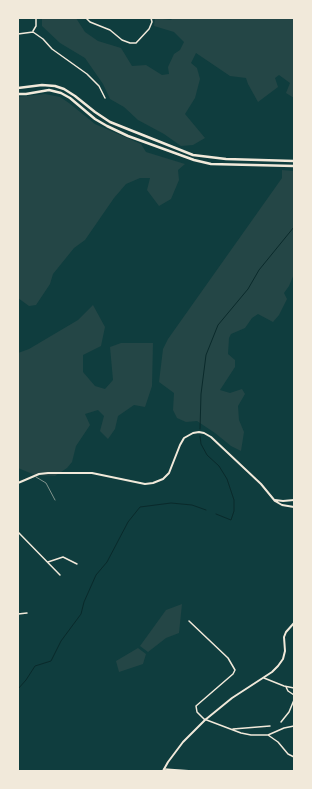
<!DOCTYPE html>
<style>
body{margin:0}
#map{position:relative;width:312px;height:789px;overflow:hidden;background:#0f3d3e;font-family:Commissioner,sans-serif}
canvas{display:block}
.frame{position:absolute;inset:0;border:19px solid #f1e9da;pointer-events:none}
</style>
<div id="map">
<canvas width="312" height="789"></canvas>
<div class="frame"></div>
</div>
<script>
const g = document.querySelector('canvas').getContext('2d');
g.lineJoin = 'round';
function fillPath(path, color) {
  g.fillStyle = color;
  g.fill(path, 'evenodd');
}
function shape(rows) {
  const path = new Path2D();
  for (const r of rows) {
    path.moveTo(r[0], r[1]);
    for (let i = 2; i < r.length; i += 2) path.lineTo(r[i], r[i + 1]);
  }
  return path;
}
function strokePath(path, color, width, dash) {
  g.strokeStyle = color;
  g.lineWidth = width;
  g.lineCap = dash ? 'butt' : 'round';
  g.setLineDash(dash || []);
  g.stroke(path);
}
fillPath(shape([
 [42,18,76,18,85,32,98,41,121,48,132,66,146,65,162,75,169,74,168,67,174,54,180,50,184,42,174,32,154,26,155,18,171,20,173,18,294,18,294,98,286,93,290,83,279,75,275,78,278,87,258,102,248,84,246,78,230,76,196,53,191,63,197,68,200,79,195,98,185,114,205,138,193,145,181,146,164,134,138,120,124,107,110,99,103,84,85,58,60,43,42,26],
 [45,94,60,97,69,103,95,124,141,144,146,152,185,164,178,170,179,180,171,199,159,206,147,190,150,178,140,178,126,184,114,198,85,240,74,248,53,274,50,284,36,305,29,306,18,298,18,97],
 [282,170,294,171,294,274,289,286,284,293,287,299,279,315,273,322,258,314,252,318,245,328,231,334,229,338,228,354,235,360,235,367,220,390,230,393,242,389,245,394,238,406,239,420,244,432,241,451,231,446,215,433,197,421,186,422,177,418,173,410,174,393,159,382,163,349,168,339,282,178],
 [93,305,105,327,101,346,83,355,83,372,95,386,105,389,113,380,110,347,121,343,153,343,152,386,145,407,134,405,118,416,115,429,108,439,100,431,104,416,98,410,85,414,90,425,76,446,72,462,67,468,55,476,35,475,18,468,18,353,29,349,78,320],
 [182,604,179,633,166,638,148,652,140,646,166,610],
 [138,648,146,654,143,664,119,672,116,661]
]), '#244646');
strokePath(shape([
 [200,429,201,394,206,355,218,325,248,289,259,270,294,227],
 [200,436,201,444,207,455,219,466,227,479,234,500,234,511,231,520,216,514],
 [18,689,26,680,35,666,51,661,61,641,81,614,84,602,96,575,107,562,128,522,140,507,171,503,192,505,206,510]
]), '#0a2a2b', 1);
strokePath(shape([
 [36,477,46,483,55,500]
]), '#f1e9da', 0.5);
strokePath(shape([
 [86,18,90,22,110,30,122,40,130,43,136,43,149,29,152,22,151,18],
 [33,31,36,26,36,18],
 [18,34,33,32,43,39,52,49,87,74,99,86,105,98],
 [18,532,60,575],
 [48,562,63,557,77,564],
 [18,614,27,613],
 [189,621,228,658,235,670,233,674,196,706,197,712,204,719,241,733,251,735,268,735,284,728,294,726],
 [264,678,284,686,294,688],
 [286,687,288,691,294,695],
 [281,722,289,712,294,700],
 [233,729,270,726],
 [268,735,278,742,288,754,294,757],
 [164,769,192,771]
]), '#f1e9da', 1.5);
strokePath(shape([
 [18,483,39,474,48,473,92,473,145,484,153,483,163,479,169,473,180,445,184,438,193,433,199,432,204,433,211,437,261,484,275,501,282,505,294,507],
 [275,500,283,501,294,500]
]), '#f1e9da', 2);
strokePath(shape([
 [163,771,168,762,183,742,205,720,232,698,272,672,278,666,283,659,285,651,284,637,286,632,294,623]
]), '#f1e9da', 2);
strokePath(shape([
 [18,88,42,85,55,86,64,89,75,96,95,112,110,122,193,155,226,159,294,161],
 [18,94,26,94,49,90,61,93,70,98,95,119,107,126,128,136,194,160,211,164,294,166]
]), '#f1e9da', 2.5);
</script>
